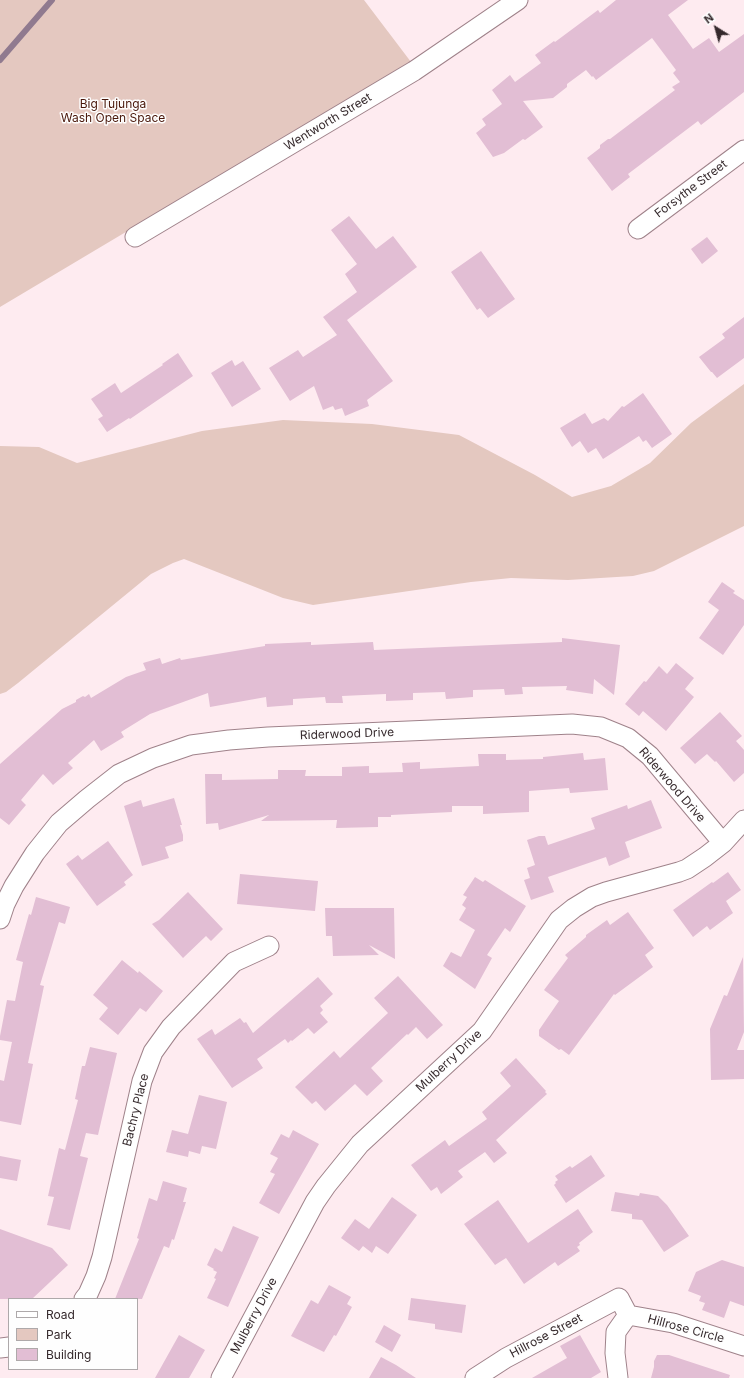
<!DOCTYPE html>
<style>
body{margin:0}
#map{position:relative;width:744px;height:1378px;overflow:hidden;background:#feebf0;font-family:Inter,sans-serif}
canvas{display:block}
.legend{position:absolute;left:8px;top:1298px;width:130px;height:72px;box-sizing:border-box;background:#fefefe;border:1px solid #aea9aa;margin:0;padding:5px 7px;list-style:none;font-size:12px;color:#35292c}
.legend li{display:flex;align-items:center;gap:8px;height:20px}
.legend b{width:20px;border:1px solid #aea9aa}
.north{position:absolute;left:696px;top:8px;width:40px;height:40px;-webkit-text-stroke:3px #fefefe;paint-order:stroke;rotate:323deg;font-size:11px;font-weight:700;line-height:16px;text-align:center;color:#35292c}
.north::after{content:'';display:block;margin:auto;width:14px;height:18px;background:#35292c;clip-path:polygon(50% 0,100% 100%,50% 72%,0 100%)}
</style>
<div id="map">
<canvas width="744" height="1378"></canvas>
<ul class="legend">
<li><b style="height:5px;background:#fff"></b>Road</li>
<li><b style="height:11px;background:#e4c8c0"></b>Park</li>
<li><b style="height:11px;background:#e2bed4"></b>Building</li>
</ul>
<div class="north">N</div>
</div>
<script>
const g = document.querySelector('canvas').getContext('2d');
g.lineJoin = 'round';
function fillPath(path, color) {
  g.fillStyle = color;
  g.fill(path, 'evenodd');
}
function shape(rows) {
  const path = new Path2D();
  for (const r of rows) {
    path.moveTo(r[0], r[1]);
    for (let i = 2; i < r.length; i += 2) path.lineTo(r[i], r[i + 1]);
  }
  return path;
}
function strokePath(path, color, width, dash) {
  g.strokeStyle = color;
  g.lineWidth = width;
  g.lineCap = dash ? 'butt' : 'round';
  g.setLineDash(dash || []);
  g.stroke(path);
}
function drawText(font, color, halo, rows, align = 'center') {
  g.font = font + ' Inter,sans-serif';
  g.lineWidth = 3;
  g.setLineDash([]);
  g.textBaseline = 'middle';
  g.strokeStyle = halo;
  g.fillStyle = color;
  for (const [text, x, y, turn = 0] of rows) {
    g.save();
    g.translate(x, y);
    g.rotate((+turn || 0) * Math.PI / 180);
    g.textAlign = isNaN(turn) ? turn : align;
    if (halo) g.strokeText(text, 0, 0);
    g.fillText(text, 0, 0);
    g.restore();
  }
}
fillPath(shape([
 [0,0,364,0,411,62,0,307],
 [744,384,744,526,654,571,633,576,568,580,511,578,471,582,313,605,283,598,184,559,173,563,151,574,18,683,6,692,0,694,0,446,39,447,77,463,202,431,283,420,372,424,459,435,535,475,572,497,611,486,650,463,691,423]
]), '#e4c8c0');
strokePath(shape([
 [0,60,52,0]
]), '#907a8f', 6);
fillPath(shape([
 [616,0,688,0,668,15,693,49,709,38,719,52,744,34,744,92,701,125,698,121,628,174,630,177,612,191,587,158,600,148,600,145,608,139,610,139,675,90,672,87,680,82,673,73,676,70,652,38,596,80,593,76,592,77,586,70,567,84,567,87,553,98,523,101,543,127,525,140,523,139,504,153,493,157,476,133,486,125,482,119,502,104,492,90,510,75,515,82,541,63,535,55,554,41,555,42,598,10,600,13],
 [349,216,376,249,393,236,417,267,347,320,393,381,367,400,369,406,345,416,342,408,335,410,333,406,323,410,314,386,290,401,269,368,298,350,303,357,337,335,323,317,357,292,345,274,357,264,331,230],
 [707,237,718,251,702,264,691,249],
 [481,251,515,299,488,318,480,308,477,310,451,272],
 [744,317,744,358,717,378,712,372,711,372,699,357,725,338,722,334],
 [178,353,193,376,130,419,129,418,107,432,98,419,103,416,91,399,115,383,121,393,163,365,162,364],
 [232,360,235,366,243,361,261,389,232,407,211,373],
 [643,393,672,434,652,448,646,440,643,442,639,436,603,459,596,448,588,453,580,441,572,447,560,428,585,413,592,424,604,418,608,421,622,406,624,407],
 [722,582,735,591,733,593,744,600,744,625,723,655,699,638,719,610,708,602],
 [562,638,620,645,614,695,594,679,593,694,566,690,567,686,522,687,523,694,505,695,504,689,473,690,473,697,446,699,445,692,413,693,413,700,386,701,386,694,342,696,343,703,326,703,325,697,293,699,293,705,267,707,266,697,210,707,208,693,150,714,121,732,124,737,101,751,94,740,68,763,73,768,53,785,43,774,21,800,26,805,9,825,0,818,0,764,62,709,76,702,76,700,83,696,85,697,89,694,91,698,126,677,146,670,143,663,160,658,162,664,180,658,181,660,265,646,265,644,311,642,311,645,373,642,374,650,562,642],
 [676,663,694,678,685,689,694,697,666,731,643,711,639,716,625,704,644,681,646,682,659,666,667,674],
 [720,712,742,736,736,741,744,750,744,773,734,782,716,761,715,762,707,754,695,764,680,748],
 [583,753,584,760,605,758,608,790,570,793,569,788,529,791,529,812,483,814,483,806,452,806,452,812,391,815,391,817,378,817,378,827,336,828,337,820,261,821,269,815,219,830,218,823,206,824,205,774,222,774,222,780,278,779,278,770,306,770,305,776,342,776,342,767,369,766,369,773,403,772,402,763,420,762,420,769,479,766,478,754,506,754,506,760,543,759,543,757],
 [174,798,182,825,180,825,183,835,183,841,165,847,169,858,142,866,124,806,141,800,143,807],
 [651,800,662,828,625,842,630,857,609,866,606,857,548,877,554,892,531,900,524,880,530,878,527,868,535,865,527,840,539,836,545,836,548,845,595,829,591,818,627,805,628,809],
 [108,841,133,875,124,882,126,885,97,906,66,864,78,855,82,860],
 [728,872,741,890,726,901,733,913,710,930,707,926,693,937,673,910,712,882,713,883],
 [240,874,318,881,315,911,237,904],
 [475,877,483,882,485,880,526,906,510,932,505,928,487,955,492,958,475,989,443,966,451,952,461,957,475,930,459,920,466,908,462,905,467,897,463,895],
 [188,892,223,929,211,941,206,936,183,958,152,924,159,920],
 [36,897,70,907,65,924,59,922,40,985,44,986,28,1063,33,1064,21,1125,0,1121,0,1080,4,1081,12,1042,0,1040,0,1036,7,1000,15,1001,23,962,16,960,29,914,31,915],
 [325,908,394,908,395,959,369,945,379,955,333,956,332,936,326,936],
 [628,912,654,948,645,955,653,967,615,995,614,994,569,1055,561,1049,559,1050,539,1036,539,1030,559,1001,544,990,568,958,565,955,586,937,586,935,607,920,610,925],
 [743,957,744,1032,737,1050,744,1050,744,1079,711,1080,710,1029,724,995,727,996],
 [122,960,138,973,139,971,163,991,146,1012,140,1008,118,1035,99,1019,108,1008,93,995],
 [398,976,443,1025,427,1039,416,1027,408,1035,407,1034,371,1068,383,1081,367,1096,355,1084,325,1111,316,1101,312,1104,295,1087,334,1051,340,1058,388,1013,374,998],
 [318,977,333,994,320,1006,323,1010,320,1013,328,1022,314,1034,308,1028,292,1041,291,1040,288,1043,285,1039,257,1059,263,1068,232,1088,197,1039,212,1029,215,1035,240,1018,244,1023,246,1022,253,1033],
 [90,1047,117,1053,98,1135,86,1133,80,1156,88,1158,70,1230,47,1225,54,1197,48,1196,59,1148,65,1150,78,1100,75,1099,82,1066,85,1066],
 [516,1058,546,1091,545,1092,547,1094,496,1140,507,1153,494,1163,485,1152,458,1171,463,1177,441,1194,437,1187,431,1191,411,1165,445,1140,449,1146,487,1119,482,1112,511,1086,500,1073],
 [199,1095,227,1102,216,1149,202,1146,200,1154,189,1151,188,1157,166,1152,172,1130,188,1134],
 [293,1130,319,1144,279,1214,259,1203,275,1174,270,1172,278,1158,270,1154,281,1134,289,1138],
 [591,1155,605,1176,566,1203,554,1185,556,1183,555,1182,558,1180,555,1176,570,1166,572,1168],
 [0,1156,21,1160,17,1181,0,1178],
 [163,1181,187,1188,183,1202,186,1202,174,1240,172,1239,169,1248,164,1246,142,1299,115,1299,139,1239,137,1238,149,1198,157,1201],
 [615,1192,639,1196,640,1193,658,1196,667,1205,689,1236,664,1252,642,1220,632,1219,632,1214,611,1211],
 [392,1197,417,1215,388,1254,376,1246,372,1253,363,1246,359,1251,341,1238,355,1219,369,1229],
 [498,1200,528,1243,578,1209,593,1232,579,1243,580,1245,577,1247,580,1251,558,1266,555,1262,524,1284,506,1258,495,1265,464,1224],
 [233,1226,259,1237,228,1307,207,1298,216,1279,214,1278,217,1272,213,1270,214,1269,207,1265,215,1248,222,1252],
 [0,1229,52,1248,68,1265,32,1299,0,1299],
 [722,1260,744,1267,744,1306,730,1301,724,1318,702,1310,705,1303,699,1301,701,1296,688,1291,696,1272],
 [329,1285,351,1297,347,1304,352,1307,336,1336,334,1335,324,1352,291,1336,311,1300,318,1304],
 [411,1298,466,1305,462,1333,435,1329,435,1324,408,1320],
 [384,1325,401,1335,392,1352,375,1342],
 [179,1335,205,1350,189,1378,155,1378],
 [580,1335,601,1372,591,1378,532,1378,567,1358,560,1346],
 [657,1355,669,1355,730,1375,729,1378,651,1378,654,1367,654,1361],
 [381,1357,396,1365,416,1378,369,1378]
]), '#e2bed4');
const minor = shape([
 [638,229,744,150],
 [135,237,414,71,518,0],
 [0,919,5,904,14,886,35,853,59,823,87,799,119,774,153,758,191,745,229,740,268,737,572,724,601,727,628,738,650,756,723,843],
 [84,1299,88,1294,96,1276,102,1257,142,1081,153,1052,171,1027,234,962,269,946],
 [628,1315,673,1323,744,1346],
 [0,1348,9,1347],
 [221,1378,315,1202,326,1186,360,1144,482,1031,559,920,574,908,592,897,606,892,679,872,687,869,705,857,723,843,744,820],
 [475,1378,506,1358,619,1298,628,1315],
 [618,1378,615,1353,616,1332,628,1315]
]);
strokePath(minor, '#9f828a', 21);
strokePath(minor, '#fff', 19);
drawText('12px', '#49170a', '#fefefe', [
 ["Big Tujunga",113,104],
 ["Wash Open Space",113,118]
]);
drawText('12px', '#35292c', '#fefefe', [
 ["Wentworth Street",328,122,-31],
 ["Forsythe Street",691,189,-37],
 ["Riderwood Drive",347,734,-2],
 ["Riderwood Drive",672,785,49],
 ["Mulberry Drive",449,1061,-43],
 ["Bachry Place",136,1110,-76],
 ["Mulberry Drive",254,1316,-62],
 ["Hillrose Circle",686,1329,15],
 ["Hillrose Street",546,1336,-28]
]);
</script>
